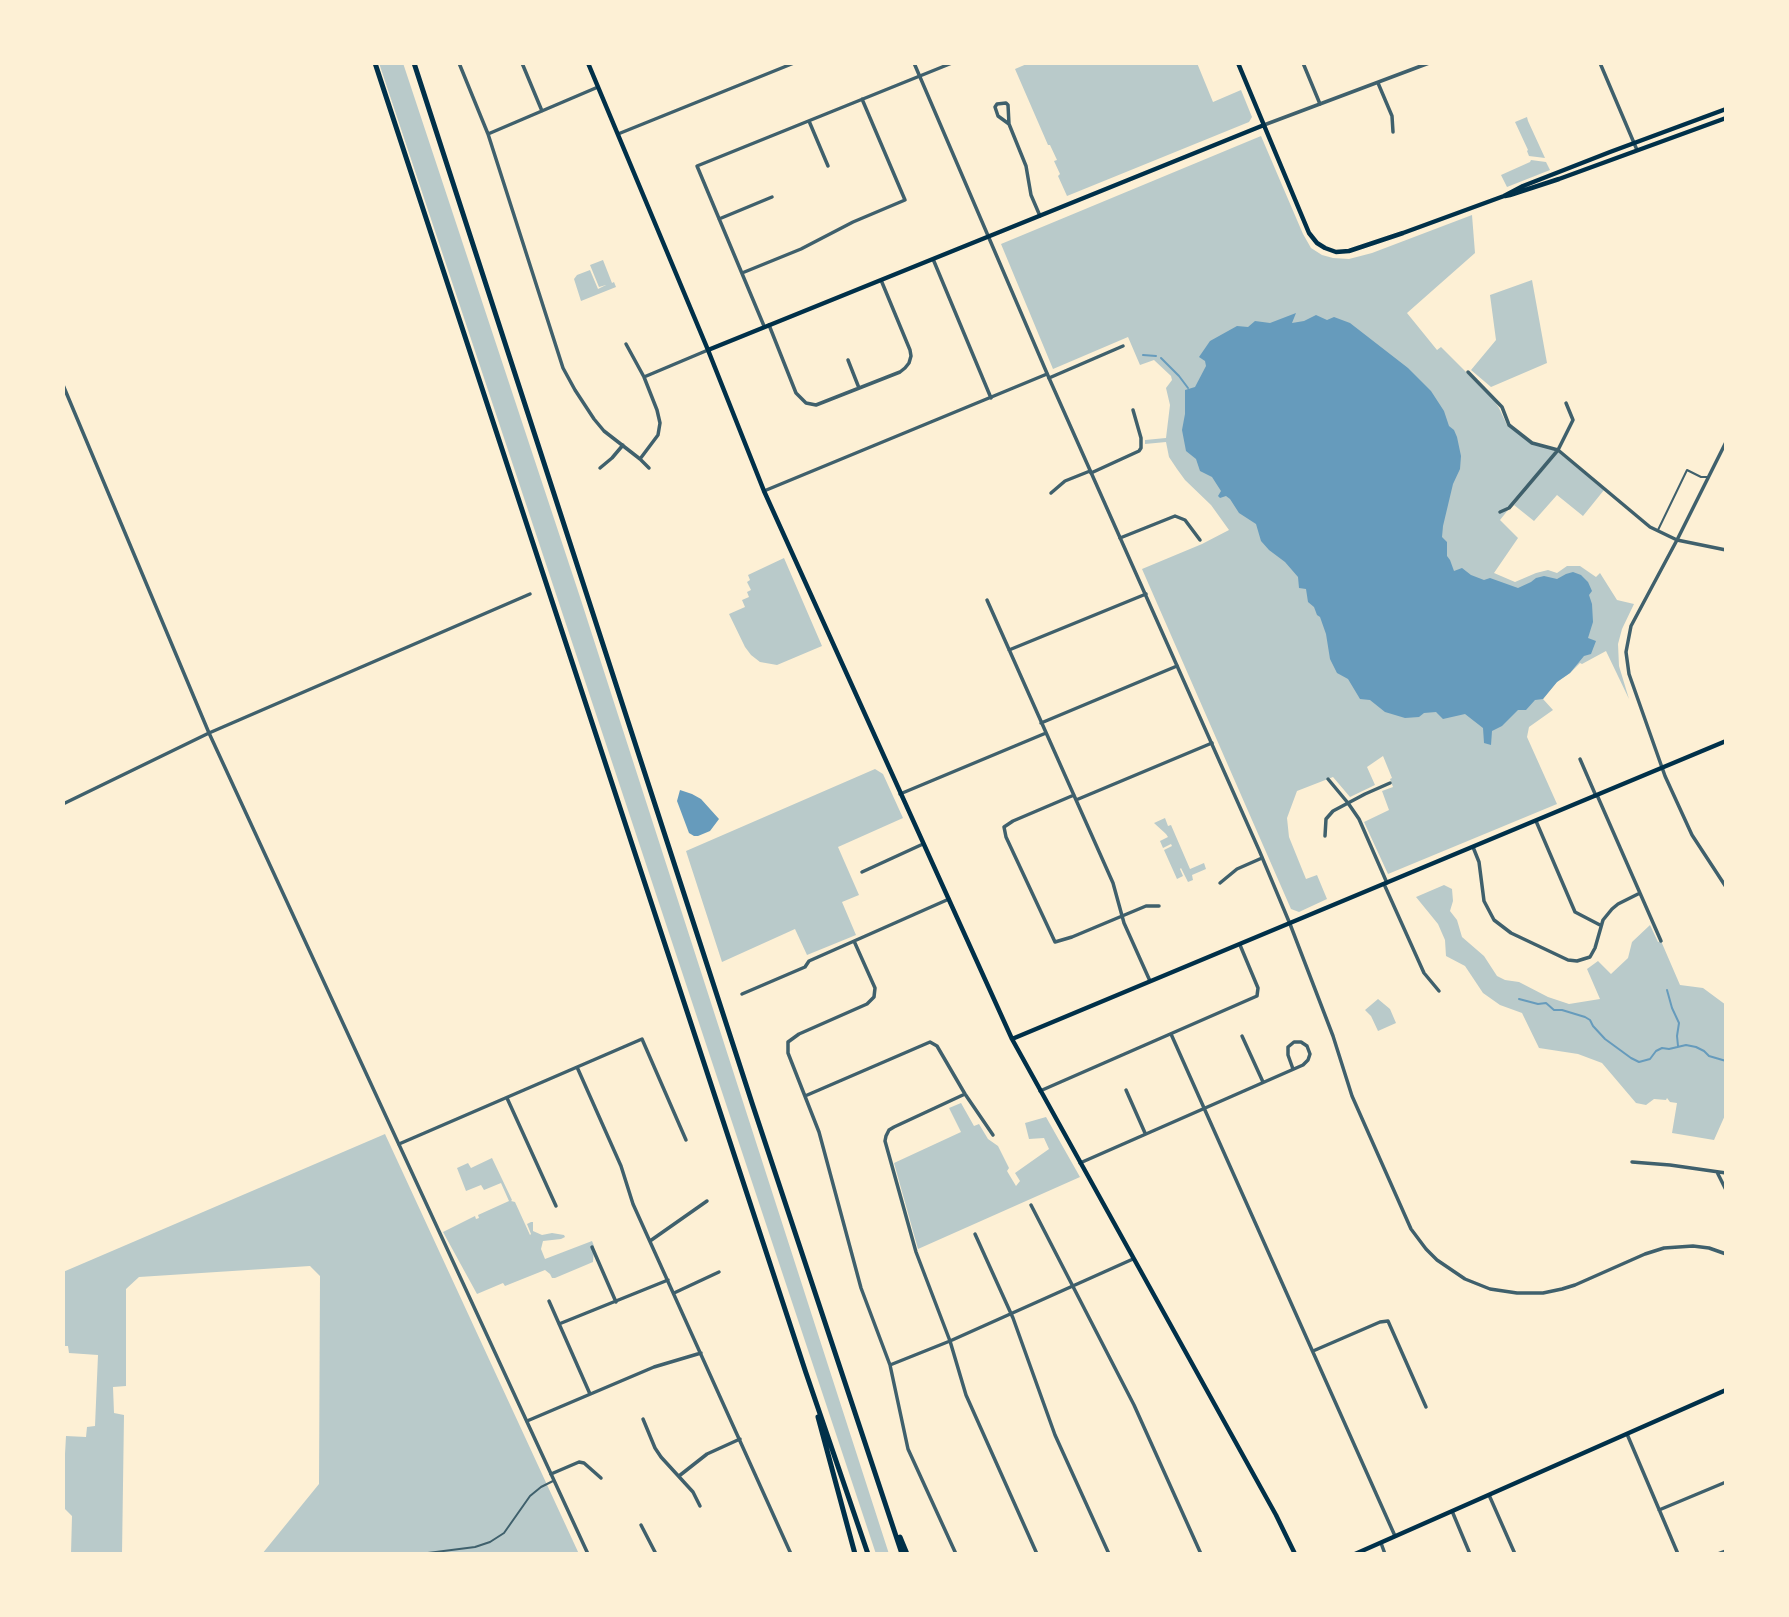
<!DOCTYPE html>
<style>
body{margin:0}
#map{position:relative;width:1789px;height:1617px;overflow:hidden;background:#fdf0d5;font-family:"Fira Sans",sans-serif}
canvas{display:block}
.frame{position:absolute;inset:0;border:65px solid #fdf0d5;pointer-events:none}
</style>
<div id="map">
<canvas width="1789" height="1617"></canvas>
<div class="frame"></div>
</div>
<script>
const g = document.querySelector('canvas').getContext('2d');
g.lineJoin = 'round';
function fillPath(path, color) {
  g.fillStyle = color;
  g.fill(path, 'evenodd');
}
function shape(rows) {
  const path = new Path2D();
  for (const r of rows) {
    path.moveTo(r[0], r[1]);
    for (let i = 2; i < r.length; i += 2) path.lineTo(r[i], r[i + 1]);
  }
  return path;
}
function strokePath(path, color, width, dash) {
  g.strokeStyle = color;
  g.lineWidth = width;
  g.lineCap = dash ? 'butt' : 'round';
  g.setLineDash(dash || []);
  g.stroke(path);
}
fillPath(shape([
 [379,63,403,63,579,594,889,1554,876,1554],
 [1029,63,1197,63,1213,102,1241,90,1252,117,1249,122,1067,196,1058,176,1060,174,1054,161,1057,160,1050,145,1048,145,1015,69],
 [1527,117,1528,121,1545,158,1529,156,1527,151,1528,150,1515,122],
 [1261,136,1303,234,1311,248,1322,255,1333,258,1349,259,1372,253,1472,215,1475,253,1407,313,1437,350,1441,347,1493,399,1499,408,1507,425,1532,444,1556,450,1500,520,1518,538,1494,573,1515,582,1536,573,1548,570,1557,573,1567,566,1580,566,1596,577,1600,573,1617,600,1634,604,1622,629,1618,644,1619,666,1629,699,1606,651,1582,664,1580,663,1570,673,1557,682,1543,699,1553,710,1529,727,1527,737,1557,804,1388,874,1364,822,1389,810,1382,791,1393,787,1390,779,1392,778,1383,756,1367,767,1375,785,1350,797,1333,777,1297,791,1287,818,1289,837,1306,879,1317,875,1327,899,1299,912,1291,909,1142,569,1202,544,1229,530,1211,505,1185,480,1177,469,1169,457,1166,442,1145,444,1145,440,1166,438,1170,405,1166,388,1172,380,1171,376,1154,360,1140,365,1128,337,1053,369,1001,244],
 [1531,160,1546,162,1550,170,1507,187,1501,175,1530,162],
 [603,260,612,283,614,282,616,287,581,301,574,279,577,275,590,270,598,289,606,285,599,287,590,265],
 [1532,280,1547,363,1491,387,1471,370,1496,340,1490,295],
 [1558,452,1604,490,1583,516,1557,495,1534,521,1514,505],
 [784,558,822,646,777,665,760,662,751,655,745,647,729,614,745,607,742,600,749,597,747,592,751,590,747,582,750,580,748,575],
 [875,769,883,774,903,818,838,847,859,895,842,902,856,935,807,955,795,929,722,962,686,851],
 [1165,818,1168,826,1171,825,1190,869,1204,863,1206,869,1192,875,1193,880,1188,882,1181,868,1180,869,1183,876,1177,879,1164,850,1172,846,1171,844,1163,848,1160,841,1168,837,1166,834,1154,823],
 [1444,885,1452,889,1453,901,1450,911,1457,920,1462,937,1484,956,1497,976,1505,980,1519,982,1548,997,1569,1004,1600,999,1587,969,1598,961,1611,974,1628,958,1632,942,1650,925,1658,942,1661,941,1680,985,1703,988,1726,1005,1726,1113,1714,1140,1672,1133,1677,1103,1670,1102,1667,1098,1666,1100,1654,1099,1646,1105,1636,1103,1602,1063,1578,1054,1539,1048,1522,1013,1500,1005,1483,993,1465,966,1446,956,1445,940,1438,924,1416,897],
 [1378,999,1390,1009,1396,1023,1378,1031,1371,1016,1365,1010],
 [961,1103,974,1126,979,1124,988,1139,998,1146,1009,1168,1007,1171,1016,1186,1020,1181,1015,1173,1049,1149,1044,1138,1029,1139,1025,1123,1046,1117,1080,1177,918,1249,894,1163,961,1132,949,1108],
 [385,1134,579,1554,262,1554,319,1484,320,1276,310,1266,139,1277,126,1289,126,1386,113,1387,114,1413,124,1415,122,1554,71,1554,72,1516,63,1507,63,1454,65,1454,66,1436,86,1437,87,1427,95,1426,98,1355,69,1353,68,1346,63,1346,63,1272],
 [492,1158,512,1200,511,1201,515,1202,530,1235,531,1234,527,1224,531,1222,533,1222,533,1231,542,1235,552,1233,564,1235,565,1237,561,1239,543,1241,541,1249,545,1259,592,1241,594,1246,593,1262,555,1278,552,1278,550,1274,545,1270,505,1286,503,1283,477,1294,443,1232,475,1216,476,1219,479,1218,478,1215,509,1201,501,1183,484,1190,481,1185,466,1191,457,1168,468,1163,471,1168]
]), '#b9caca');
fillPath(shape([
 [1296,313,1292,323,1304,321,1316,315,1327,320,1334,317,1350,323,1408,368,1431,391,1444,411,1449,426,1454,430,1457,437,1461,456,1460,469,1453,484,1443,526,1442,537,1447,542,1447,556,1450,560,1454,571,1462,568,1471,575,1484,580,1490,578,1518,588,1531,582,1536,578,1544,576,1557,579,1566,574,1573,572,1581,575,1588,582,1592,591,1589,595,1592,604,1593,622,1588,638,1596,641,1591,654,1584,656,1570,673,1557,682,1543,699,1535,700,1526,710,1518,710,1502,726,1492,731,1491,745,1484,743,1483,728,1465,714,1443,719,1436,712,1424,713,1419,717,1405,718,1385,712,1370,700,1360,699,1348,679,1337,673,1330,659,1326,634,1320,617,1317,615,1314,607,1308,602,1306,589,1299,588,1298,577,1285,562,1269,550,1261,541,1256,524,1239,513,1230,499,1226,496,1220,498,1218,496,1221,491,1212,477,1200,471,1196,459,1186,451,1182,430,1185,414,1185,390,1195,387,1206,366,1205,361,1199,357,1210,341,1237,326,1248,327,1255,321,1270,323],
 [680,790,692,794,701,799,719,819,710,831,698,836,694,836,689,833,677,801]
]), '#669bbc');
strokePath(shape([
 [1143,355,1156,356],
 [1161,358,1179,376,1188,388],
 [1667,990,1672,1008,1679,1023,1677,1036,1678,1046],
 [1519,999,1538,1004,1546,1003,1554,1010,1562,1010,1585,1017,1590,1020,1593,1026,1605,1039,1631,1058,1639,1062,1650,1059,1656,1051,1662,1048,1669,1049,1686,1045,1696,1047,1704,1051,1709,1056,1726,1061]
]), '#669bbc', 2);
strokePath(shape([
 [1658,530,1687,470,1701,477,1707,477],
 [420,1554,475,1547,490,1542,504,1533,530,1496,541,1487,553,1481]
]), '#3f606c', 2);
strokePath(shape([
 [459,63,488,134,563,368,575,390,594,419,604,431,640,459,649,468],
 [522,63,542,111],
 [1303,63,1320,104],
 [1378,83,1392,116,1393,132],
 [809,121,828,166],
 [1009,124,998,116,995,107,997,104,1006,103,1008,105,1009,124,1026,166,1031,195,1040,216],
 [488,134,598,87],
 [618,134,794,63],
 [719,219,772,197],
 [933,259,991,398],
 [742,273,801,249,853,222,905,200,862,99],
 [769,325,796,393,806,403,816,405,900,372,905,368,909,363,911,356,910,350,881,280],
 [764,326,697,166,952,63],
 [626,344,644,377,657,410,660,423,658,435,640,459],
 [848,360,859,388],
 [1468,372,1502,407,1509,425,1532,443,1558,450,1650,527,1677,540,1726,550],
 [644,377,708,350],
 [1049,378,1123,346],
 [600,468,612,458,623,445],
 [1091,473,1139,451,1141,448,1141,438,1133,410],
 [764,491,1047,374],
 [1051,493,1065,481,1090,471],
 [1500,512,1509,508,1558,450,1573,420,1566,403],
 [1120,538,1175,516,1185,520,1200,540],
 [987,600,1113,883,1124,923,1150,981],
 [1009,650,1146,594],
 [1041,723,1177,666],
 [209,733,530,594],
 [1580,759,1596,796],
 [1328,779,1348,803,1359,819,1387,883],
 [900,794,1046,733],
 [1074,795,1013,821,1004,827,1006,837,1055,942,1072,937,1146,906,1159,906],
 [1597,795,1661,941],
 [1076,800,1212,743],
 [1536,821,1575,912,1600,925],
 [1325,836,1326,819,1333,811,1365,794,1390,783],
 [1473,847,1479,862,1484,901,1494,920,1511,933,1568,960,1577,961,1590,957,1595,948,1603,920,1612,909,1618,904,1640,893],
 [862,872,923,844],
 [1220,883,1237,869,1262,858],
 [1384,884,1424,973,1439,991],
 [854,941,875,988,874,997,867,1004,799,1034,788,1042,788,1053,819,1132,861,1288,890,1365,908,1449,956,1554],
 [742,994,805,967,809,961,949,899],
 [1171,1034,1395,1536],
 [1242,1036,1263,1082],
 [577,1067,621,1166,633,1204,791,1554],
 [1126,1090,1145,1133],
 [1040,1091,1257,996,1258,988,1240,945],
 [965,1094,894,1127,889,1130,886,1136,885,1141,916,1252,950,1341,966,1395,1037,1554],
 [805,1096,930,1042,937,1046,965,1094,993,1135],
 [507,1098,556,1206],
 [399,1144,642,1039,686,1140],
 [1632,1162,1670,1165,1726,1173],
 [1080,1163,1303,1065,1308,1060,1310,1054,1307,1046,1301,1042,1294,1042,1288,1047,1288,1055,1293,1069],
 [1717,1172,1726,1190],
 [1031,1205,1134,1405,1201,1554],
 [975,1234,1013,1318,1055,1435,1109,1554],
 [650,1241,707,1201],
 [592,1247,616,1302],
 [674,1293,719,1272],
 [549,1301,590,1394],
 [559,1324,668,1280],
 [1313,1351,1380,1322,1388,1321,1426,1407],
 [890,1365,950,1341,1133,1259],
 [643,1419,655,1448,661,1457,693,1492,700,1506],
 [527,1421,654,1367,701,1353],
 [1627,1434,1678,1554],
 [551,1474,579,1462,584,1463,601,1478],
 [679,1476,707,1454,740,1439],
 [1489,1495,1515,1554],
 [1659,1510,1726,1482],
 [1452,1511,1470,1554],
 [641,1525,656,1554],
 [1381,1543,1385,1554],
 [1718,1554,1726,1551]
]), '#3f606c', 3.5);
strokePath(shape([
 [914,63,1049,378,1259,850,1290,924,1333,1036,1352,1096,1411,1229,1426,1249,1437,1260,1465,1279,1490,1289,1517,1293,1543,1293,1562,1289,1575,1285,1645,1254,1664,1248,1693,1246,1709,1248,1726,1254],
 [1600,63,1637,150],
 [1264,125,1429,63],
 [63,385,209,733,588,1554],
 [1726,442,1677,540,1631,626,1626,652,1629,674,1665,776,1692,835,1726,887],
 [63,804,209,733]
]), '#3f606c', 3.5);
strokePath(shape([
 [588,63,708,350,764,491,1012,1039,1276,1515,1295,1554],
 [1238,63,1309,233,1317,243,1325,248,1336,252,1349,251,1403,233,1504,196,1523,186,1610,152,1726,109],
 [1505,196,1510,195,1559,179,1726,118],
 [708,350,1264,125],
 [1012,1039,1726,741],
 [1355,1554,1726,1390]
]), '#003049', 4.5);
strokePath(shape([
 [375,63,806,1373,868,1554],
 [414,63,753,1106,902,1554],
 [818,1417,855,1554],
 [900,1537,907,1554]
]), '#003049', 5);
</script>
